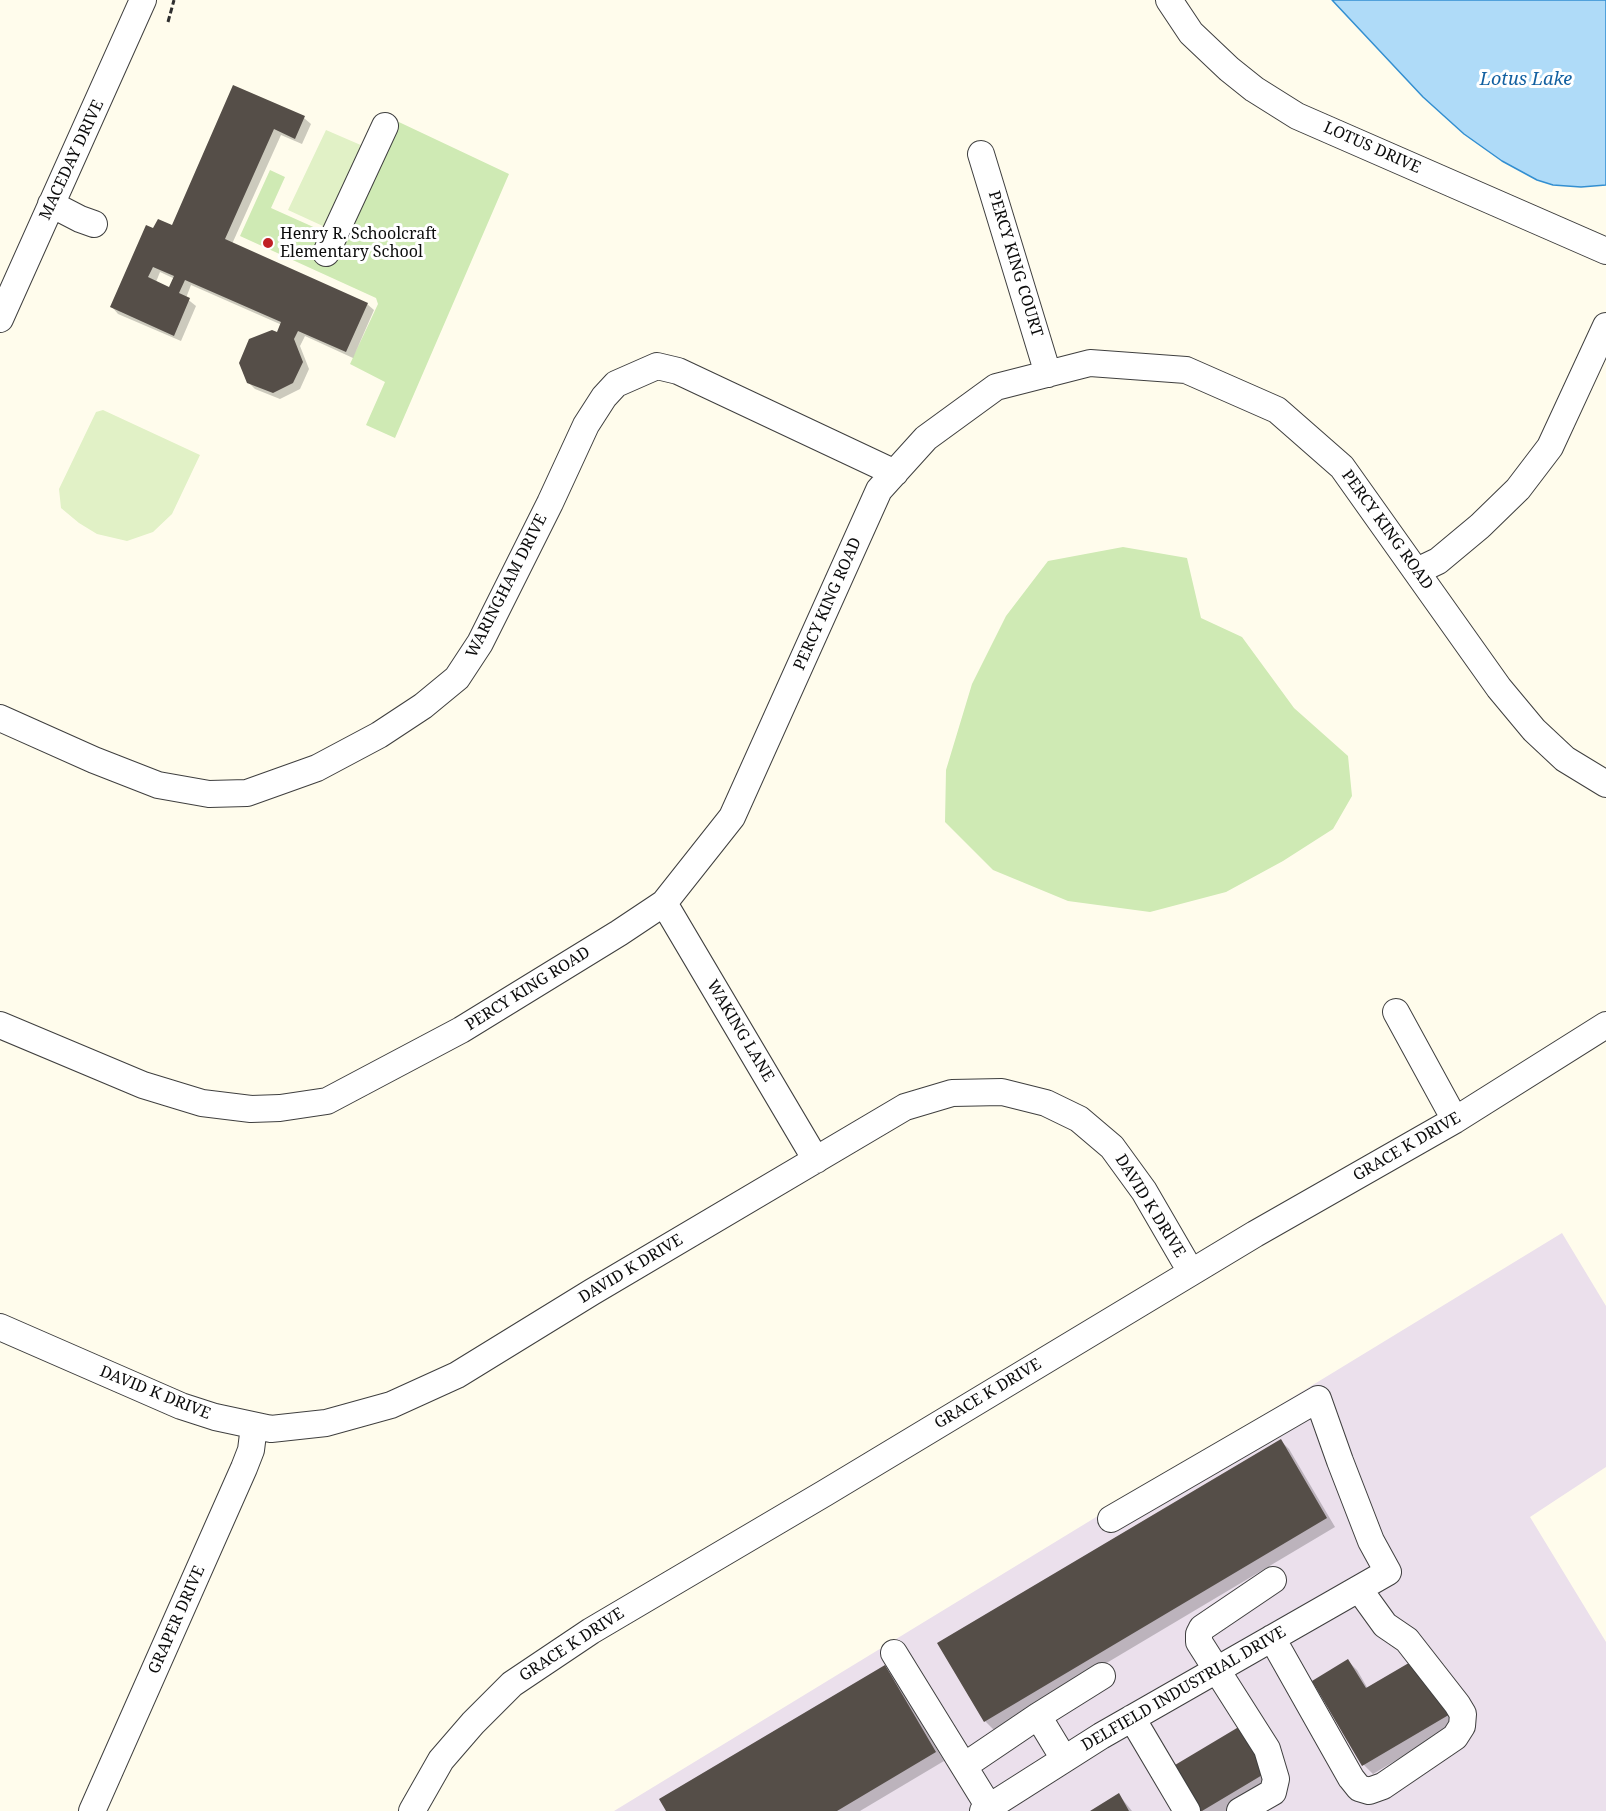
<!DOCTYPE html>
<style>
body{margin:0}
canvas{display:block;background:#fffcec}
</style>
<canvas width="1606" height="1811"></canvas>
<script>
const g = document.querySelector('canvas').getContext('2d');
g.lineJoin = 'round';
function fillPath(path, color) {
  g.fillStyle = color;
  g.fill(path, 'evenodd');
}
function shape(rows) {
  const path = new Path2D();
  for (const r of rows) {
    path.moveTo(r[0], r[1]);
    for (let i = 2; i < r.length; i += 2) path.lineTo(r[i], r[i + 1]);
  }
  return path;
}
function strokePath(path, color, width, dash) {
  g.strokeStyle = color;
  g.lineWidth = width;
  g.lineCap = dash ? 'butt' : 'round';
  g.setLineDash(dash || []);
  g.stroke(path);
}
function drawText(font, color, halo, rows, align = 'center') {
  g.font = font + ' "Noto Serif",serif';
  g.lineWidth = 6;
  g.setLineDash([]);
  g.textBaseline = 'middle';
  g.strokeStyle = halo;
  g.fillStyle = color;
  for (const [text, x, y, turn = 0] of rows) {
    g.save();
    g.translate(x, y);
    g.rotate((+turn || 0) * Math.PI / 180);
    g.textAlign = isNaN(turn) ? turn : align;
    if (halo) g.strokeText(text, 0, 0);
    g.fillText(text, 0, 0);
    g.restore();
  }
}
fillPath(shape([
 [1562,1233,1606,1306,1606,1467,1530,1517,1606,1642,1606,1811,614,1811]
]), '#ebe0ec');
fillPath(shape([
 [384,115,509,174,395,438,366,425,385,382,350,364,378,304,376,298,240,236,270,170,285,177,271,208,329,234],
 [1123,547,1187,558,1201,618,1242,637,1294,708,1348,756,1352,796,1333,829,1283,861,1226,892,1150,912,1068,901,993,870,945,822,946,770,972,684,1006,616,1048,561]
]), '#cfeab4');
fillPath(shape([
 [326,130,363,146,325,227,288,210],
 [103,410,200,455,172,514,153,532,127,541,97,534,79,523,61,508,59,489,96,412]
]), '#e1f1c6');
const water = shape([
 [1332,0,1606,0,1606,185,1581,187,1553,185,1537,180,1502,161,1464,134,1423,97,1332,0]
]);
fillPath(water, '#afdbf8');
strokePath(water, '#338fd1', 1.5);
fillPath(shape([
 [234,87,304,118,311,124,302,144,281,135,232,244,367,304,374,310,353,358,305,336,300,346,309,369,300,389,280,399,255,389,248,382,282,325,191,285,186,298,196,306,181,341,118,314,112,307,154,230,172,227],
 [160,272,175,279,170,288,156,282],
 [1280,1440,1289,1449,1335,1527,994,1730,985,1721],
 [1419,1659,1460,1722,1373,1774,1364,1765,1314,1681,1348,1661,1357,1670,1368,1689],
 [884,1667,893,1676,944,1761,860,1811,668,1811],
 [1242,1727,1277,1780,1226,1811,1197,1811],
 [1119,1795,1132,1811,1093,1811]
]), '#0003');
fillPath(shape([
 [233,85,305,116,295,139,274,129,225,239,368,303,346,352,298,331,294,339,303,362,293,383,273,393,247,383,239,363,249,339,272,330,277,332,281,322,185,280,179,293,190,298,174,336,110,307,146,225,153,228,158,219,172,225],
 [153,267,174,276,169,287,148,277],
 [1281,1439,1327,1518,984,1722,937,1643],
 [1419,1657,1452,1713,1362,1766,1312,1681,1348,1659,1366,1688],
 [885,1665,936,1752,837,1811,666,1811,659,1799],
 [1242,1725,1269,1771,1202,1811,1196,1811,1170,1768],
 [1119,1793,1129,1811,1090,1811]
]), '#554e48');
const minor = shape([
 [1169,0,1191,33,1229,69,1254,89,1297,116,1606,251],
 [981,154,1048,374],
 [51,204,80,219,94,224],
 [326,253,385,126],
 [0,319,143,0],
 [1417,571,1438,561,1480,526,1518,489,1550,447,1606,326],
 [0,718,94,760,158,785,209,794,247,793,317,768,379,735,423,706,457,678,480,643,550,503,586,425,604,397,616,384,657,366,678,371,895,473],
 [664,903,816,1160],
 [1396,1012,1455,1120],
 [0,1025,143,1085,202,1103,251,1109,280,1108,327,1101,461,1030,619,933,664,903,732,817,879,490,926,438,996,387,1090,363,1186,370,1277,410,1342,467,1499,688,1534,730,1565,759,1606,784],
 [0,1327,181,1406,215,1417,271,1429,326,1423,391,1405,457,1375,592,1292,905,1107,952,1093,1002,1092,1046,1103,1079,1119,1112,1147,1144,1191,1191,1272],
 [1272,1638,1351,1778,1359,1788,1369,1791,1383,1786,1455,1737,1462,1726,1463,1714,1457,1704,1407,1640,1385,1625,1359,1589],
 [894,1653,989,1807],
 [1038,1716,1064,1759],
 [1132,1718,1187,1811],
 [964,1766,1038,1716,1102,1676],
 [92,1811,244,1468,251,1450,254,1426],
 [412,1811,441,1760,473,1723,512,1684,591,1631,825,1493,1255,1234,1455,1120,1606,1025],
 [983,1811,1101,1736,1388,1572,1371,1541,1340,1461,1318,1399,1111,1519],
 [1240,1811,1273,1792,1276,1779,1267,1749,1199,1642,1199,1634,1202,1628,1273,1580]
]);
strokePath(minor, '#3f3f3f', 28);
strokePath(shape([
 [168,22,174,0]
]), '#2e2e2e', 3, [6, 3]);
strokePath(minor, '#fff', 26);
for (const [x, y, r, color] of [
 [268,243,6,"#c02024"]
]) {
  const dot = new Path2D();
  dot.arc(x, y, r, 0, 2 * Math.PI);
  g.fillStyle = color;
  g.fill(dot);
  strokePath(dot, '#fff', 2);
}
drawText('16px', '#0c0c0c', '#fff', [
 ["LOTUS DRIVE",1372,148,24],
 ["MACEDAY DRIVE",72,160,-65],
 ["PERCY KING COURT",1015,264,73],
 ["PERCY KING ROAD",1387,530,54],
 ["WARINGHAM DRIVE",507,586,-63],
 ["PERCY KING ROAD",828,604,-66],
 ["PERCY KING ROAD",528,989,-32],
 ["WAKING LANE",740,1031,59],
 ["GRACE K DRIVE",1407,1147,-30],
 ["DAVID K DRIVE",1150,1206,58],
 ["DAVID K DRIVE",631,1269,-31],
 ["DAVID K DRIVE",155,1393,22],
 ["GRACE K DRIVE",988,1394,-31],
 ["GRAPER DRIVE",177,1620,-66],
 ["GRACE K DRIVE",572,1645,-33],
 ["DELFIELD INDUSTRIAL DRIVE",1184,1689,-30]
]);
drawText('16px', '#0c0c0c', '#fff', [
 ["Henry R. Schoolcraft",280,234],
 ["Elementary School",280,252]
], 'left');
drawText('italic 18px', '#1260a1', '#fff', [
 ["Lotus Lake",1526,80]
]);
</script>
